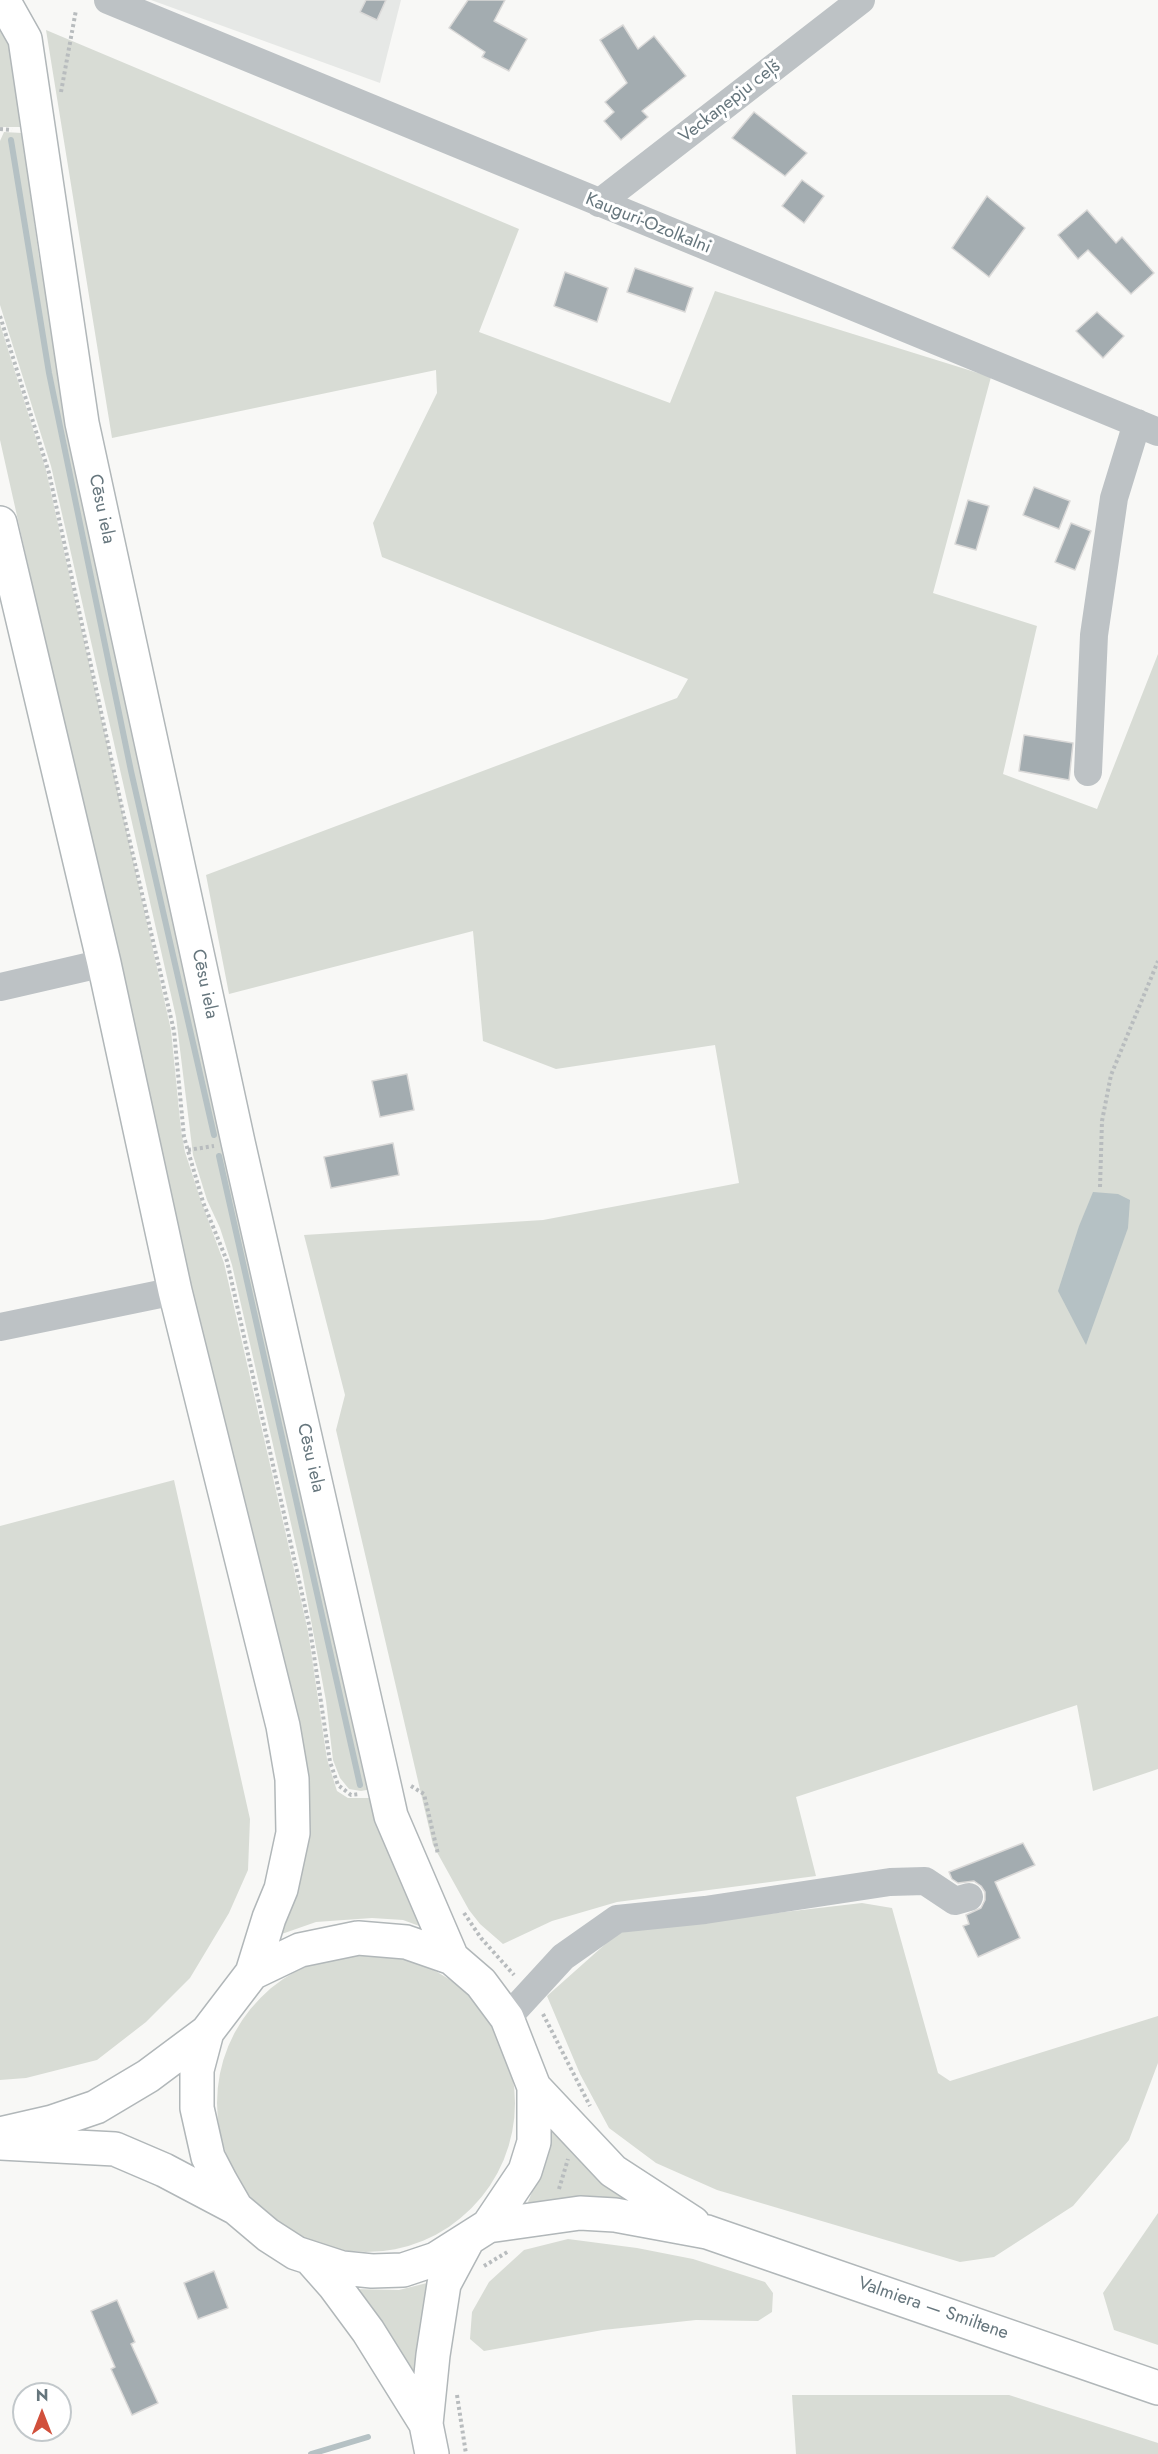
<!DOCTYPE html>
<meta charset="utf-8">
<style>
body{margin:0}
#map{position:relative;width:1158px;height:2454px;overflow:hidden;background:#f8f8f6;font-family:Jost,sans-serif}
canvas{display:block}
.north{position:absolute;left:12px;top:2382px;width:60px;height:60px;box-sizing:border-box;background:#fff;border:2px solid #c2c8cb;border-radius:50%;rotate:0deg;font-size:16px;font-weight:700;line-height:24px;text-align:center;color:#66767d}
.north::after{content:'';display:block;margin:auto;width:21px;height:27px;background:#d1503c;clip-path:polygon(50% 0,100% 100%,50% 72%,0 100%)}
</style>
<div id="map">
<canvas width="1158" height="2454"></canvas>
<div class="north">N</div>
</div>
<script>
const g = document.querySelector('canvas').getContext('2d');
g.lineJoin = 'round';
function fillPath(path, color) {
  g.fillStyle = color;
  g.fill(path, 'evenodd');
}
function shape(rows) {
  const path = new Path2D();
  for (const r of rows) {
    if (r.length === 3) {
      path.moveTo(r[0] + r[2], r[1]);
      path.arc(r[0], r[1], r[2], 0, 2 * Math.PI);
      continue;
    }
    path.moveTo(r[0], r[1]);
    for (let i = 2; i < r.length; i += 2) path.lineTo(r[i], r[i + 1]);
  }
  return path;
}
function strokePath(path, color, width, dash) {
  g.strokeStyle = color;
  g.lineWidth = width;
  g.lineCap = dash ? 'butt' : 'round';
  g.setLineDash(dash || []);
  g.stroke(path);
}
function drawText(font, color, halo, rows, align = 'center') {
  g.font = font + ' Jost,sans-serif';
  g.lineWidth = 6;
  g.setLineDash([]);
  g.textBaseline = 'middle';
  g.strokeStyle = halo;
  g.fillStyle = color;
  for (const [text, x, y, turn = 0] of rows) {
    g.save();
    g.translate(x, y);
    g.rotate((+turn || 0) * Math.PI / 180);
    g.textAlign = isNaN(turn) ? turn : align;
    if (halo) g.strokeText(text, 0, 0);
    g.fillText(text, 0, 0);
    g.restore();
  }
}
fillPath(shape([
 [151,0,401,0,380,83]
]), '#e6e8e6');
fillPath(shape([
 [0,26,12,43,20,127,0,127],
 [46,30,519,229,479,332,670,403,715,291,991,377,933,593,1037,626,1003,774,1097,809,1158,654,1158,1769,1093,1791,1077,1705,796,1797,816,1876,617,1902,552,1921,503,1944,480,1924,469,1910,433,1845,336,1430,345,1395,304,1235,543,1220,739,1183,715,1045,556,1069,483,1041,473,931,229,994,206,875,677,698,688,679,382,557,373,523,437,393,436,370,112,438],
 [4,132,22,133,39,257,80,479,372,1789,361,1791,349,1789,340,1778,333,1760,326,1701,302,1572,232,1265,220,1228,207,1200,193,1155,176,1017,68,540,51,466,0,305,0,141],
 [0,324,46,470,171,1030,181,1130,185,1152,200,1198,224,1263,308,1631,327,1759,337,1791,348,1798,374,1798,422,1927,403,1920,372,1918,316,1922,276,1936,305,1850,141,1069,0,440],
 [174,1480,250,1819,248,1870,229,1913,190,1978,146,2022,97,2060,26,2078,0,2080,0,1526],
 [862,1903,892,1908,938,2073,950,2081,1158,2016,1158,2063,1129,2140,1073,2206,994,2257,960,2262,717,2190,656,2163,609,2128,580,2074,547,1996,620,1931],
 [366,2103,149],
 [551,2127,635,2203,532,2208,528,2202,542,2167],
 [1158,2213,1158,2345,1114,2330,1103,2293],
 [568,2239,637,2248,693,2259,765,2282,773,2293,772,2312,758,2321,696,2320,603,2330,484,2351,470,2339,472,2312,489,2282,524,2250],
 [427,2283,430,2284,423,2386,349,2291,351,2289,399,2290],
 [792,2395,1009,2395,1158,2443,1158,2454,796,2454]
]), '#d8dcd5');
fillPath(shape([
 [1093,1192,1118,1194,1130,1200,1128,1228,1086,1345,1058,1291,1079,1226]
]), '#b5c1c4');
strokePath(shape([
 [11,140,49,373,131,771,214,1135],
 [219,1156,360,1785],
 [311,2454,368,2437]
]), '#b5c1c4', 6);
const building = shape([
 [366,0,386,0,377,20,360,12,366,0],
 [468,0,505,0,494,21,527,39,509,71,482,57,485,52,449,28,468,0],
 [623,25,638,49,654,36,686,76,642,111,648,117,621,140,604,121,614,112,605,102,627,83,600,40,623,25],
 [754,112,807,153,785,176,732,138,754,112],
 [802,180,824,196,804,223,782,206,802,180],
 [987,196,1025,228,989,277,952,248,987,196],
 [1087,210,1116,243,1122,237,1154,273,1131,294,1088,250,1078,259,1058,235,1087,210],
 [635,268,693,288,685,312,627,292,635,268],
 [565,272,608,288,597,322,554,306,565,272],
 [1097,312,1124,336,1103,358,1076,331,1097,312],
 [1034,487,1070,501,1059,529,1023,515,1034,487],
 [968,500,989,506,976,550,955,544,968,500],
 [1071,523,1091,531,1075,570,1055,562,1071,523],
 [1024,735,1073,743,1069,780,1019,771,1024,735],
 [407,1074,414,1110,380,1117,372,1081,407,1074],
 [393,1143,399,1175,331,1188,324,1157,393,1143],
 [1023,1843,1035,1865,995,1882,1020,1938,978,1957,963,1926,969,1924,966,1915,981,1908,985,1900,985,1892,981,1886,974,1881,958,1883,952,1879,949,1872,1023,1843],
 [214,2271,228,2308,198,2319,184,2283,214,2271],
 [117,2300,135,2342,131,2344,158,2403,132,2415,111,2369,115,2367,91,2311,117,2300]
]);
fillPath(building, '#a3acb0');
strokePath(building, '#dad9d8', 1.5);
const major = shape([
 [3,0,25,39,82,423,238,1142,385,1789,391,1816,452,1958],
 [0,523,104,963,175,1291,283,1726,292,1779,293,1833,281,1889,269,1918,252,1973],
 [358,1938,406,1942,452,1958,481,1983,507,2018,534,2087,534,2142,525,2171,488,2226,436,2259,403,2270,372,2271,342,2268,296,2253,268,2235,236,2208,221,2182,208,2157,197,2108,197,2070,207,2032,252,1973,300,1950,358,1938],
 [534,2087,613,2171,693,2223],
 [4,2133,52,2122,96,2107,148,2076,207,2032],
 [0,2143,115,2149,164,2170,236,2208],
 [488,2226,580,2213,615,2215,707,2232,1158,2388],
 [311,2259,334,2285,368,2331,426,2424],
 [432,2454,426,2424,433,2355,444,2284,467,2241]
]);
strokePath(major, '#b1b7b9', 36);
strokePath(shape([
 [61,92,76,10],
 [0,129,12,130],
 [0,316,49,473,122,808,174,1031,184,1137,203,1202,227,1261,310,1629,330,1762,338,1785,351,1795,360,1794],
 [188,1150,214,1146],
 [1100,1187,1102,1121,1111,1075,1158,961],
 [411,1786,424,1794,438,1854],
 [464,1913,481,1938,514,1975],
 [543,2014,590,2106],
 [559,2189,568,2159],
 [484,2266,509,2251],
 [457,2395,466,2454]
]), '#b8bcbe', 4, [3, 3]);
strokePath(shape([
 [108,0,1158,432],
 [599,203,861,0],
 [1088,772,1094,635,1114,498,1137,423],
 [0,987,104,963],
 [0,1327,175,1291],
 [507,2018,563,1957,617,1919,705,1910,890,1882,925,1881,955,1901,969,1897]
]), '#bdc2c5', 28);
strokePath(major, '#fff', 33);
drawText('18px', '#66767d', '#fff', [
 ["Veckaņepju ceļš",730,102,-38],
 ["Kauguri-Ozolkalni",648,224,22],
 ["Cēsu iela",101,509,78],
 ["Cēsu iela",204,984,78],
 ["Cēsu iela",310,1458,77],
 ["Valmiera — Smiltene",933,2309,19]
]);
</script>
